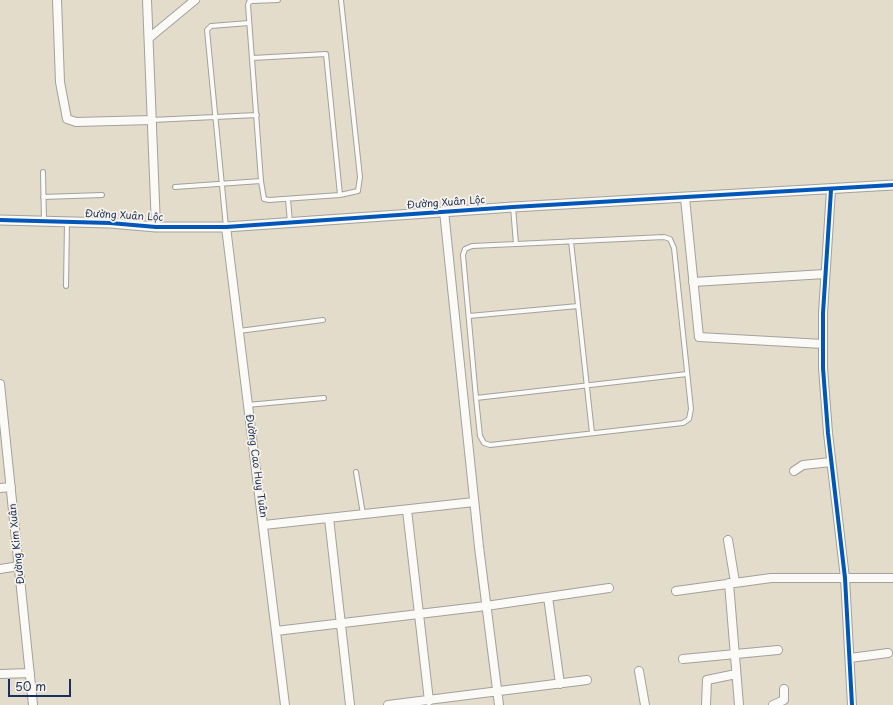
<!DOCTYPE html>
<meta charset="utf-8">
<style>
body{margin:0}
#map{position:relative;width:893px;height:705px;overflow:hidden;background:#e3dccb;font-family:"Playpen Sans",sans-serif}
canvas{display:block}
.scale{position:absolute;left:8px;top:679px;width:63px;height:18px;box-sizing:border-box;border:2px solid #1b2f5e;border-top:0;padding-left:5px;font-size:12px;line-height:14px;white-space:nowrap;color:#1b2f5e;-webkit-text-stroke:3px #f7f3e8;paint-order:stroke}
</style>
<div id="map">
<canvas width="893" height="705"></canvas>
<div class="scale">50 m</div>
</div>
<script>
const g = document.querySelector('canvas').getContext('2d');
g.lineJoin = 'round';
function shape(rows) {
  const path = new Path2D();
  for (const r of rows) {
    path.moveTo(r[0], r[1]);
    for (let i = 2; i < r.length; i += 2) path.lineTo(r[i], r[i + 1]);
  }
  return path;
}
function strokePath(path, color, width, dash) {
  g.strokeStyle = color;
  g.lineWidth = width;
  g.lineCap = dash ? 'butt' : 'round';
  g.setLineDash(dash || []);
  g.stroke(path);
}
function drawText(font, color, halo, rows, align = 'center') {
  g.font = font + ' "Playpen Sans",sans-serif';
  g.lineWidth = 3.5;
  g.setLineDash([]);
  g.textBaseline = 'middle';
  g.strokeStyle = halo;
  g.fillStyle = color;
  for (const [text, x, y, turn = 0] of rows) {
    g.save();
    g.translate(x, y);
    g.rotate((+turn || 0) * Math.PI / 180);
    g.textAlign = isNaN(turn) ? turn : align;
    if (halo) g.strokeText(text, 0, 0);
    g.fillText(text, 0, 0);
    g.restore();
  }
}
const service = shape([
 [278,0,252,1,249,2,248,5,261,181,264,199,269,200,340,195,358,191,360,177,341,0],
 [252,58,326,54,340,195],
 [152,120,257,115],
 [43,172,44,221],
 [175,187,261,181],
 [43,197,102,195],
 [288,199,290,223],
 [513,207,516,244],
 [226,227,207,30,211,26,249,23],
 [664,237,670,239,674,248,691,409,689,419,683,423,490,445,484,443,480,436,476,398,463,255,465,249,472,246,516,244,664,237],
 [571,241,592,433],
 [66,286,67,222],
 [469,316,578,306],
 [239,331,323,320],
 [476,398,687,374],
 [247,405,324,398],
 [356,472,363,514]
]);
const minor = shape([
 [57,0,60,82,67,119,76,122,152,120],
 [147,0,156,227],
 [149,38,195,0],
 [831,190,823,313,823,368,828,433,845,578,852,705],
 [685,198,699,337,823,344],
 [444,211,479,547,499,705],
 [226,227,285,705],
 [693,282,825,274],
 [0,384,33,705],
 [794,471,803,465,831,462],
 [0,488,11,487],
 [407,510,429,701],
 [329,518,350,705],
 [264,525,474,502],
 [728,540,735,582],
 [0,569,19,566],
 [729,583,739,705],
 [676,591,771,578,893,578],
 [548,597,560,684],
 [276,631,486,606,609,588],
 [850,658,888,653],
 [683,659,778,650],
 [639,671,645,705],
 [0,674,30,673],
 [388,705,587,680],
 [706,705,707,680,736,674],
 [773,705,784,700,784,689]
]);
const tertiary = shape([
 [0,220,110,223,156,227,226,227,513,207,893,185]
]);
strokePath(service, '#a2a19d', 6);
strokePath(minor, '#a2a19d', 10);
strokePath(tertiary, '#a2a19d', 11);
strokePath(service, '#fbfaf7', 4);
strokePath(minor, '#fbfaf7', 8);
strokePath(tertiary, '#fbfaf7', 9);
strokePath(shape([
 [831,190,823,313,823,368,828,433,845,578,852,705],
 [0,220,110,223,156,227,226,227,513,207,893,185]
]), '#0057b8', 4);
drawText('10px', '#1b2f5e', '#f7f3e8', [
 ["Đường Xuân Lộc",446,203,-4],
 ["Đường Xuân Lộc",124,216,3],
 ["Đường Cao Huy Tuân",256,466,82],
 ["Đường Kim Xuân",17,544,-96]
]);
</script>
